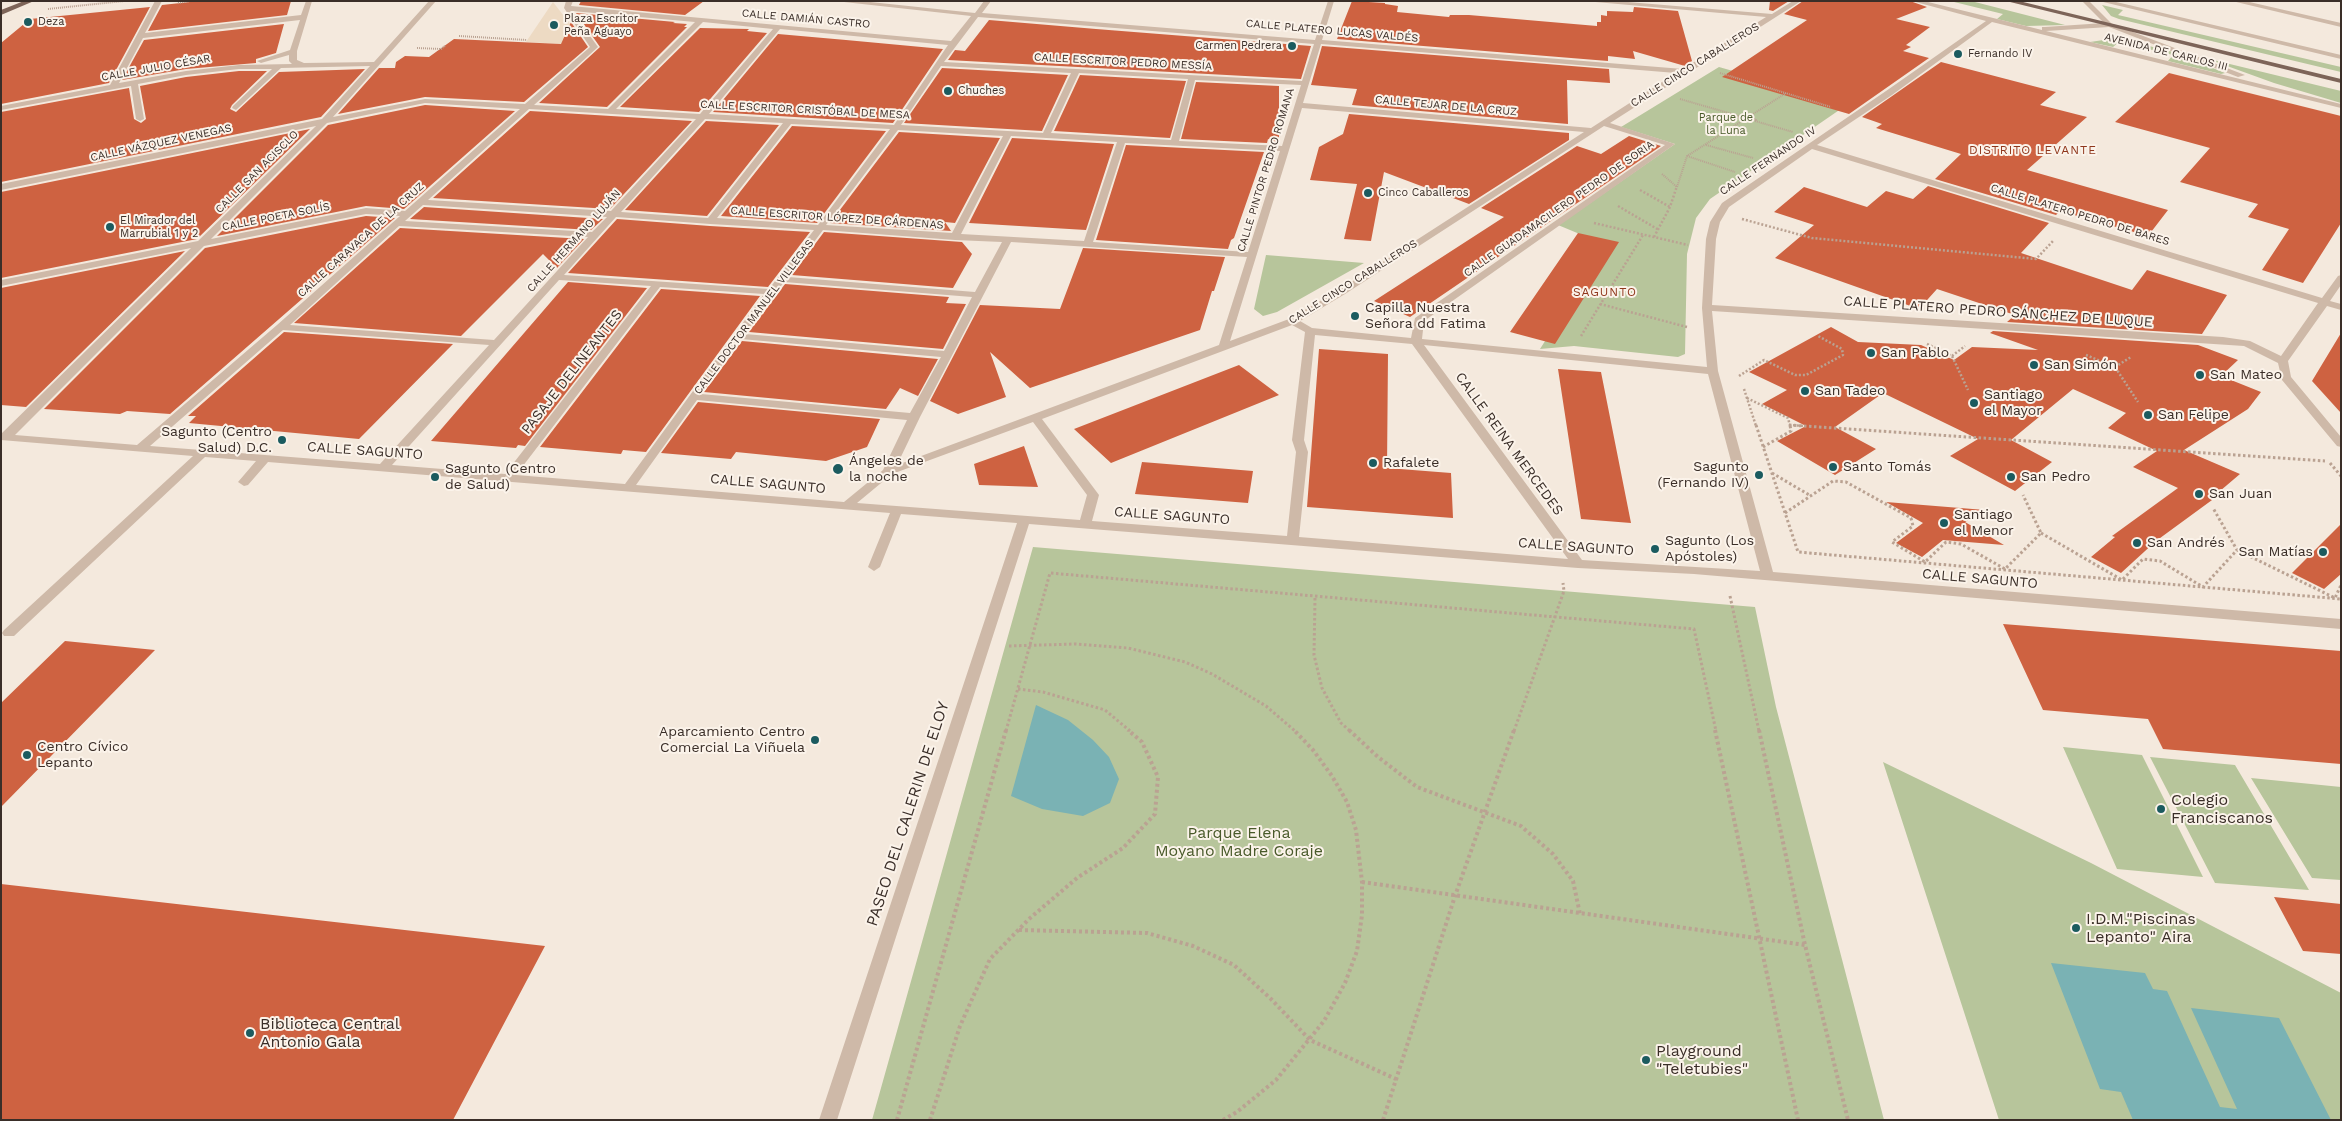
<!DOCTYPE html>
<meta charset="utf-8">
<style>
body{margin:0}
#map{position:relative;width:2342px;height:1121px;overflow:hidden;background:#f4e9dd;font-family:"Work Sans",sans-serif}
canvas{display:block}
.frame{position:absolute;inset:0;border:2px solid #3a2e28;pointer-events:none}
</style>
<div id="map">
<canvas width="2342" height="1121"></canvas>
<div class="frame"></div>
</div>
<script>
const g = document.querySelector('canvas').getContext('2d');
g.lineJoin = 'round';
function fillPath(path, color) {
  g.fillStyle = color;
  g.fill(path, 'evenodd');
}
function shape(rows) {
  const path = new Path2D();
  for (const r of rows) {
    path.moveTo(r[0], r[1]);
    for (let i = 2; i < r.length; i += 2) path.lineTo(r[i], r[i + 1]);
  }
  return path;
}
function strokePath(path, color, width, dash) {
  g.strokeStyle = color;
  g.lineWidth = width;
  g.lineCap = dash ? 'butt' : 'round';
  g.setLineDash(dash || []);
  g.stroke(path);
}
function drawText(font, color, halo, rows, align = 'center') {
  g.font = font + ' "Work Sans",sans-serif';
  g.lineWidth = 4;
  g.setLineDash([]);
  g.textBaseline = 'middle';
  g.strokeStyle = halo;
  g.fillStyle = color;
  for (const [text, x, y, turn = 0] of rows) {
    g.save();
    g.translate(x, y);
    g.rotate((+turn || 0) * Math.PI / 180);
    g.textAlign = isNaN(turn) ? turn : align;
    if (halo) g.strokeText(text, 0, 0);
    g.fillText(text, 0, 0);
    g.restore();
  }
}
fillPath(shape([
 [1950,1,1971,1,2065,25,2026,26,1997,19,2003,14],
 [2102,5,2123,10,2118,15,2341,67,2341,72,2119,19,2111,16],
 [2117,38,2173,52,2225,73,2221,74,2168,61,2173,55,2119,42,2113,47,2090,42],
 [2205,58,2341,91,2341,103,2274,83],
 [1719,67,1848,104,1710,199,1696,218,1687,254,1685,354,1678,357,1574,346,1540,349,1606,245,1558,225,1675,144,1621,127],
 [1266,255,1364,263,1277,312,1263,316,1254,309],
 [1033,547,1755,607,1776,707,1884,1120,872,1120],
 [2063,747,2142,755,2203,877,2117,869],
 [2150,757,2235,765,2309,890,2215,883],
 [1883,762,2091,863,2341,993,2341,1120,1999,1120],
 [2251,778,2341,787,2341,880,2312,878]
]), '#b7c59b');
fillPath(shape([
 [553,2,584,42,582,45,526,42]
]), '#eddac3');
fillPath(shape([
 [1036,705,1068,720,1093,740,1109,757,1119,779,1110,803,1083,816,1042,809,1011,796],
 [2051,963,2145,973,2153,989,2167,991,2220,1107,2237,1109,2191,1008,2279,1018,2331,1120,2133,1120,2121,1092,2100,1089]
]), '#7ab2b4');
fillPath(shape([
 [199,1,291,1,287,15,148,31,162,5],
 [581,1,704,1,685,15,579,5],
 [1352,1,1385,3,1385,4,1398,6,1397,12,1449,17,1450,15,1469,15,1597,26,1597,22,1601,22,1601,15,1607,16,1607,11,1633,12,1634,7,1678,11,1692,61,1685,66,1633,51,1635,59,1608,56,1608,61,1337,39],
 [1770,1,1789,1,1773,11,1769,10],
 [1803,1,1910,1,1927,7,1896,19,1930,27,1906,45,1911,47,1903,51,1929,58,1849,114,1722,77,1807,20,1784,14],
 [150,7,109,83,1,104,1,43,30,19],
 [576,13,675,22,673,23,687,24,684,27,687,27,607,107,539,103,600,47],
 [989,20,1096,29,1311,46,1301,79,948,60,955,50,965,51],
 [571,22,588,47,524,102,425,97,338,114,379,68,395,68,396,62,405,56,429,57,454,39,561,44],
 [284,24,276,53,256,59,256,63,186,69,122,80,144,40],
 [700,28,749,29,747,31,767,33,699,112,620,107],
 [778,34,846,40,943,49,893,123,713,112],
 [1322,46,1609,69,1610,83,1567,80,1568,124,1352,105,1357,89,1311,85],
 [1941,62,2056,92,2040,105,2087,117,2027,170,2168,210,2148,236,2060,211,2056,215,1935,179,1961,154,1876,128,1882,124,1862,117],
 [942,68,1068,75,1042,131,904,123],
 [365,69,321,117,1,182,1,112,129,88,134,119,141,123,146,119,140,86,186,77,239,71,267,71,232,105,230,109,236,112,279,72],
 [2169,73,2341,116,2341,223,2303,283,2262,270,2289,229,2248,217,2258,204,2180,182,2210,148,2115,122],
 [1080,75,1186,81,1170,138,1054,131],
 [1196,82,1279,86,1279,143,1268,139,1267,143,1181,139],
 [425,105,515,111,404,209,366,206,217,236,328,125],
 [530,111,692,121,610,209,433,198],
 [1349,114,1569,133,1569,140,1469,204,1384,172,1371,241,1344,239,1357,184,1310,180,1319,147,1343,134],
 [706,121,779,125,707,216,625,210],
 [792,126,886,131,817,223,721,216],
 [310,129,197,239,1,278,1,192],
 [899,132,1000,138,955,223,945,222,951,231,830,223],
 [1629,136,1661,146,1410,317,1374,301,1504,217,1481,208,1577,146,1601,154],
 [1012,138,1114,144,1086,230,969,223],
 [1126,145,1264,152,1234,238,1231,240,1228,249,1096,240],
 [1928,186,2049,223,2021,253,2132,290,2147,270,2227,295,2202,334,2007,322,2015,315,1937,289,1919,309,1775,258,1814,225,1774,212,1804,187,1867,207,1886,191,1913,199],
 [424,207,603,219,591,230,410,219],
 [366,216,395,218,170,414,127,411,120,414,44,409,205,248],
 [617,219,710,226,810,232,768,287,568,273],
 [400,228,584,239,557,268,543,254,461,336,294,323],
 [824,232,962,242,972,254,953,288,792,275],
 [1578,233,1619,242,1555,344,1510,332],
 [1083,248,1225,257,1214,291,1212,291,1200,330,1030,388,990,352,1006,397,958,414,930,401,980,305,1060,309],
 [185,251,26,407,1,405,1,288],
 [568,282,647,288,525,446,518,445,516,448,431,441],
 [785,284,949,297,946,303,966,304,943,349,749,332],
 [661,289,760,296,646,452,623,450,621,454,540,447],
 [1831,327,1858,342,1921,345,1954,360,1972,347,2038,350,1990,333,1993,331,2198,345,2238,360,2221,376,2261,392,2248,409,2184,450,2240,474,2220,491,2223,492,2156,541,2121,573,2091,557,2115,537,2112,536,2178,488,2133,467,2157,451,2108,428,2126,413,2073,389,2011,440,2052,462,2015,491,1950,456,1978,439,1883,393,1835,427,1876,449,1835,475,1777,441,1806,426,1762,404,1787,390,1749,372],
 [284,332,453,344,359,439,189,423,196,416,188,416],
 [2341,333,2341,413,2312,381],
 [742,341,938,359,918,396,900,388,886,409,704,392],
 [1319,349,1388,354,1387,468,1451,473,1453,518,1307,507],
 [1239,365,1279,395,1111,463,1074,429],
 [1558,369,1601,372,1631,523,1581,519],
 [698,402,880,419,867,447,826,461,736,452,731,459,661,453],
 [1024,446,1038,487,979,485,974,464],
 [1142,462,1253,471,1248,503,1135,494],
 [1886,502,1985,510,1965,522,2004,545,1943,540,1922,557,1896,543,1923,523],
 [2341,524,2341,574,2324,589,2292,573],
 [2003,624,2341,651,2341,764,2163,749,2148,719,2043,710],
 [65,641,155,650,1,807,1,703],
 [1,884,545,946,453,1120,1,1120],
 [2274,897,2341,904,2341,954,2303,951]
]), '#ce6241');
strokePath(shape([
 [178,3,190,1],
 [48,9,124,1],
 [459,36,527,40],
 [417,48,441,49,445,46],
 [1720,73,1831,107],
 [1680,99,1739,116],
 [1743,115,1750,116,1756,120,1742,121,1738,117,1743,115],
 [1750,116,1786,93],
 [1755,121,1793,132],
 [1706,145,1753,158],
 [1687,156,1735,172],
 [1662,174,1677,187],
 [1677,187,1687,156,1742,121]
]), '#baa292', 2, [1, 1]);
strokePath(shape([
 [1640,190,1670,207],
 [1618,206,1659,230],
 [1742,219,1812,238,2036,259,2054,240],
 [1594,223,1688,245],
 [1654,237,1670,207,1677,186],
 [1600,304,1687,327],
 [1581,336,1643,235],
 [1927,344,1952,356,1968,390],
 [2086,355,2115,367,2138,402],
 [1952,356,1965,346],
 [2115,367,2131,357],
 [1739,376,1764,360,1795,375,1806,375,1843,355,1842,349,1818,336],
 [1744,389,1756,426],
 [1747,398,1788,418,1790,426],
 [1789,425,1805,426]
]), '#baa292', 2.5, [2, 2]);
strokePath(shape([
 [1756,425,1798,552,2341,599],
 [1789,425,2325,461],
 [1763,447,1791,431,1790,425],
 [2330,463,2341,476],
 [1772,473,1811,496],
 [1785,513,1833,481,1846,482,1911,518,1913,526,1892,542,1925,562,1946,542,1961,544,2005,569,2041,533,2023,495],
 [2041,533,2122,580,2143,559,2160,561,2203,587,2237,550,2213,508],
 [2237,550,2335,598,2341,585],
 [1730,596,1759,731],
 [1315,598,1314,655,1322,688,1341,723,1350,731],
 [1009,646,1075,644,1128,648,1185,662,1212,674,1266,706,1295,731],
 [1018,689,1043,692,1105,710,1130,731],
 [1006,731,1050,573,1694,629,1716,731],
 [1514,731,1564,591,1563,583]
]), '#baa292', 3, [2.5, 2.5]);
strokePath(shape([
 [1349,730,1378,757,1417,787,1521,826,1553,854,1573,881,1580,914],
 [1715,730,1798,1120],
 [1759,730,1805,945,1848,1120],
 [1362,882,1805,945],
 [1019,930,1147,933,1193,946,1234,965,1271,999,1310,1040,1396,1079],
 [897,1120,1006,730],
 [930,1120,960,1026,990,959,1029,919,1077,878,1123,848,1155,814,1158,777,1142,742,1128,730],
 [1223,1120,1237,1112,1276,1080,1324,1021,1345,983,1357,951,1362,915,1362,882,1356,830,1347,802,1332,776,1313,750,1294,730],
 [1383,1120,1455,896,1514,730]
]), '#baa292', 4, [3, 3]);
fillPath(shape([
 [155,1,162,1,145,33,301,15,306,1,312,1,297,51,297,60,304,63,374,62,429,1,436,1,333,117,425,99,525,104,590,47,564,8,566,1,573,1,571,6,951,41,971,16,835,1,861,1,975,13,984,1,991,1,982,13,1315,40,1328,1,1334,1,1322,40,1683,69,1766,17,1584,1,1616,1,1772,14,1793,1,1801,1,1610,123,1675,144,1424,321,1422,339,1707,367,1702,308,1706,239,1710,222,1722,203,1886,91,1986,21,1912,1,1924,1,2042,30,2042,27,2045,27,2104,23,2082,1,2089,1,2112,24,2245,75,2238,77,2109,27,2046,31,2341,104,2341,108,1992,22,1892,95,1817,145,2322,298,2338,276,2341,275,2341,285,2330,301,2341,304,2341,310,2327,306,2288,361,2291,377,2341,437,2341,447,2337,446,2282,380,2278,363,2244,346,1712,311,1718,371,1773,572,2341,619,2341,629,1694,574,1578,568,1029,524,837,1120,819,1120,1017,523,901,514,880,567,874,571,868,567,890,513,268,462,248,485,244,486,238,482,256,461,205,457,14,636,4,636,2,633,4,630,193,456,1,440,1,434,191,248,1,286,1,280,198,241,316,126,1,190,1,184,322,119,370,66,281,68,236,110,232,108,233,106,272,69,239,69,186,75,138,84,144,119,140,121,136,119,131,86,1,110,1,106,110,85,155,1],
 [572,11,695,22,608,109,534,105,598,47,572,11],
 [978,17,1314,44,1302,81,944,62,978,17],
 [300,20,290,50,257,61,261,63,289,55,289,61,292,64,239,65,186,71,119,83,143,38,300,20],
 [703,22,773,29,700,114,616,109,703,22],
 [780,29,948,45,894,125,709,114,780,29],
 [1321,44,1676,73,1591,128,1303,103,1321,44],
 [941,66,1071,73,1043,133,901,125,941,66],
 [1079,73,1188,79,1171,140,1051,133,1079,73],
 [1195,80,1301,85,1282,146,1179,141,1195,80],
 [425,103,520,109,405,211,366,208,211,239,327,123,425,103],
 [1302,108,1584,132,1339,290,1289,319,1230,341,1302,108],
 [529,109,696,119,611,211,428,200,529,109],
 [705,119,783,123,708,218,621,212,705,119],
 [791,124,890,129,818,225,717,218,791,124],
 [1604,126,1665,145,1415,318,1411,338,1312,328,1300,321,1345,294,1604,126],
 [898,130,1003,136,952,233,826,225,898,130],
 [1011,136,1117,142,1084,241,961,234,1011,136],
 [1125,143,1280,151,1248,252,1093,242,1125,143],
 [1812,149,2318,303,2281,356,2250,341,2223,337,1712,305,1716,239,1720,222,1729,207,1812,149],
 [423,205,607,217,592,232,405,221,423,205],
 [366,214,400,216,277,325,137,445,15,435,204,246,366,214],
 [616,217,710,224,814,230,769,289,564,275,616,217],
 [399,226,588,237,494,340,290,325,399,226],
 [823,230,955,240,1002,242,975,292,788,277,823,230],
 [1011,242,1247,257,1219,345,897,465,920,417,1011,242],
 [559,280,651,286,505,474,392,465,559,280],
 [784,282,972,297,944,351,745,334,784,282],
 [660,287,764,294,625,484,516,475,660,287],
 [1292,325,1305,332,1292,440,1296,452,1287,536,1092,521,1099,495,1042,419,1292,325],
 [283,330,489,345,380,464,150,446,283,330],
 [1315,335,1412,344,1568,559,1299,537,1308,452,1304,440,1315,335],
 [741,339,941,357,910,413,701,394,741,339],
 [1424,345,1708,374,1760,571,1582,560,1424,345],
 [697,400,907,420,883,470,844,502,636,485,697,400],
 [1033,422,1087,495,1080,520,857,503,892,474,1033,422],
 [2099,1,2112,1,2341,55,2341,59,2099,1],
 [2232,1,2245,1,2341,23,2341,27,2232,1]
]), '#ceb9a8');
fillPath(shape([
 [24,1,34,1,1,15,1,10,24,1],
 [2006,1,2019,1,2341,79,2341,83,2006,1]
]), '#7d6458');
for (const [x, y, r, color] of [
 [28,22,5,"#1b5b5f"],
 [554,25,5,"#1b5b5f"],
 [1292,46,5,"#1b5b5f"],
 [1958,54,5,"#1b5b5f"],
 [948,91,5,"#1b5b5f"],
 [1368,193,5,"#1b5b5f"],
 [110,227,5,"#1b5b5f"],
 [1355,316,5,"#1b5b5f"],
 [1871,353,5,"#1b5b5f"],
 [2034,365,5,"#1b5b5f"],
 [2200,375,5,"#1b5b5f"],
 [1805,391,5,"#1b5b5f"],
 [1974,403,5,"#1b5b5f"],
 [2148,415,5,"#1b5b5f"],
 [282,440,5,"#1b5b5f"],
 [1373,463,5,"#1b5b5f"],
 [1833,467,5,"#1b5b5f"],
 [838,469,6,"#1b5b5f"],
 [1759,475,5,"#1b5b5f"],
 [435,477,5,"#1b5b5f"],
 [2011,477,5,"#1b5b5f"],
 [2199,494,5,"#1b5b5f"],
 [1944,523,5,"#1b5b5f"],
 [2137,543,5,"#1b5b5f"],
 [1655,549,5,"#1b5b5f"],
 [2323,552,5,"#1b5b5f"],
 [815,740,5,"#1b5b5f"],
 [27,755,5,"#1b5b5f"],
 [2161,809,5,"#1b5b5f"],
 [2076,928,5,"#1b5b5f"],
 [250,1033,5,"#1b5b5f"],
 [1646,1060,5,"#1b5b5f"]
]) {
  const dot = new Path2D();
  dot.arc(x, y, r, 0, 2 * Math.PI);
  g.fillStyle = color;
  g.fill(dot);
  strokePath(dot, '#fbf3ea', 2);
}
drawText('11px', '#3a2e28', '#fbf3ea', [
 ["Plaza Escritor",564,19],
 ["Peña Aguayo",564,32],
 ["Deza",38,22],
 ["Carmen Pedrera",1282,46,"right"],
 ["Fernando IV",1968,54],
 ["Chuches",958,91],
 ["Cinco Caballeros",1378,193],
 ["El Mirador del",120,221],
 ["Marrubial 1 y 2",120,234]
], 'left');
drawText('11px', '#3a2e28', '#fbf3ea', [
 ["CALLE DAMIÁN CASTRO",806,19,5],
 ["CALLE PLATERO LUCAS VALDÉS",1332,31,5],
 ["AVENIDA DE CARLOS III",2166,52,14],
 ["CALLE ESCRITOR PEDRO MESSÍA",1123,62,3],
 ["CALLE CINCO CABALLEROS",1695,65,-32],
 ["CALLE JULIO CÉSAR",156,68,-10],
 ["CALLE TEJAR DE LA CRUZ",1446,106,5],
 ["CALLE ESCRITOR CRISTÓBAL DE MESA",805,110,3],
 ["CALLE VÁZQUEZ VENEGAS",161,143,-12],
 ["CALLE FERNANDO IV",1768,161,-34],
 ["CALLE PINTOR PEDRO ROMANA",1266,170,-73],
 ["CALLE SAN ACISCLO",257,172,-45],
 ["CALLE GUADAMACILERO PEDRO DE SORIA",1559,209,-35],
 ["CALLE PLATERO PEDRO DE BARES",2080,215,17],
 ["CALLE POETA SOLÍS",276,217,-11],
 ["CALLE ESCRITOR LÓPEZ DE CÁRDENAS",837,218,4],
 ["CALLE CARAVACA DE LA CRUZ",361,240,-42],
 ["CALLE HERMANO LUJÁN",574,241,-48],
 ["CALLE CINCO CABALLEROS",1353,282,-32],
 ["CALLE DOCTOR MANUEL VILLEGAS",754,317,-53]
]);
drawText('11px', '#495a2a', '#fbf3ea', [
 ["Parque de",1726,118],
 ["la Luna",1726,131]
]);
g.letterSpacing = '1px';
drawText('12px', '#8f361b', '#fbf3ea', [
 ["DISTRITO LEVANTE",2033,150],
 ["SAGUNTO",1605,292]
]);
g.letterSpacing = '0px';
drawText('14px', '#3a2e28', '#fbf3ea', [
 ["Capilla Nuestra",1365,308],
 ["Señora dd Fatima",1365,324],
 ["San Pablo",1881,353],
 ["San Simón",2044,365],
 ["San Mateo",2210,375],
 ["San Tadeo",1815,391],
 ["Santiago",1984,395],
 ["el Mayor",1984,411],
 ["San Felipe",2158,415],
 ["Sagunto (Centro",272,432,"right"],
 ["Salud) D.C.",272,448,"right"],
 ["Ángeles de",849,461],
 ["la noche",849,477],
 ["Rafalete",1383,463],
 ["Sagunto",1749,467,"right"],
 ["(Fernando IV)",1749,483,"right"],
 ["Santo Tomás",1843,467],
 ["Sagunto (Centro",445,469],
 ["de Salud)",445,485],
 ["San Pedro",2021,477],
 ["San Juan",2209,494],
 ["Santiago",1954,515],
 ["el Menor",1954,531],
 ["Sagunto (Los",1665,541],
 ["Apóstoles)",1665,557],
 ["San Andrés",2147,543],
 ["San Matías",2313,552,"right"],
 ["Aparcamiento Centro",805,732,"right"],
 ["Comercial La Viñuela",805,748,"right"],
 ["Centro Cívico",37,747],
 ["Lepanto",37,763]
], 'left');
drawText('14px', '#3a2e28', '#fbf3ea', [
 ["CALLE PLATERO PEDRO SÁNCHEZ DE LUQUE",1998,312,4],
 ["PASAJE DELINEANTES",572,372,-52],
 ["CALLE REINA MERCEDES",1509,444,54],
 ["CALLE SAGUNTO",365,451,4],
 ["CALLE SAGUNTO",768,484,5],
 ["CALLE SAGUNTO",1172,516,4],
 ["CALLE SAGUNTO",1576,547,4],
 ["CALLE SAGUNTO",1980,579,5]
]);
drawText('16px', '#3a2e28', '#fbf3ea', [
 ["Colegio",2171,800],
 ["Franciscanos",2171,818],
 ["I.D.M.\"Piscinas",2086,919],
 ["Lepanto\" Aira",2086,937],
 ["Biblioteca Central",260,1024],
 ["Antonio Gala",260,1042],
 ["Playground",1656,1051],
 ["\"Teletubies\"",1656,1069]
], 'left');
drawText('16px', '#3a2e28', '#fbf3ea', [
 ["PASEO DEL CALERIN DE ELOY",908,814,-72]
]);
drawText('16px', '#495a2a', '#fbf3ea', [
 ["Parque Elena",1239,833],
 ["Moyano Madre Coraje",1239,851]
]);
</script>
